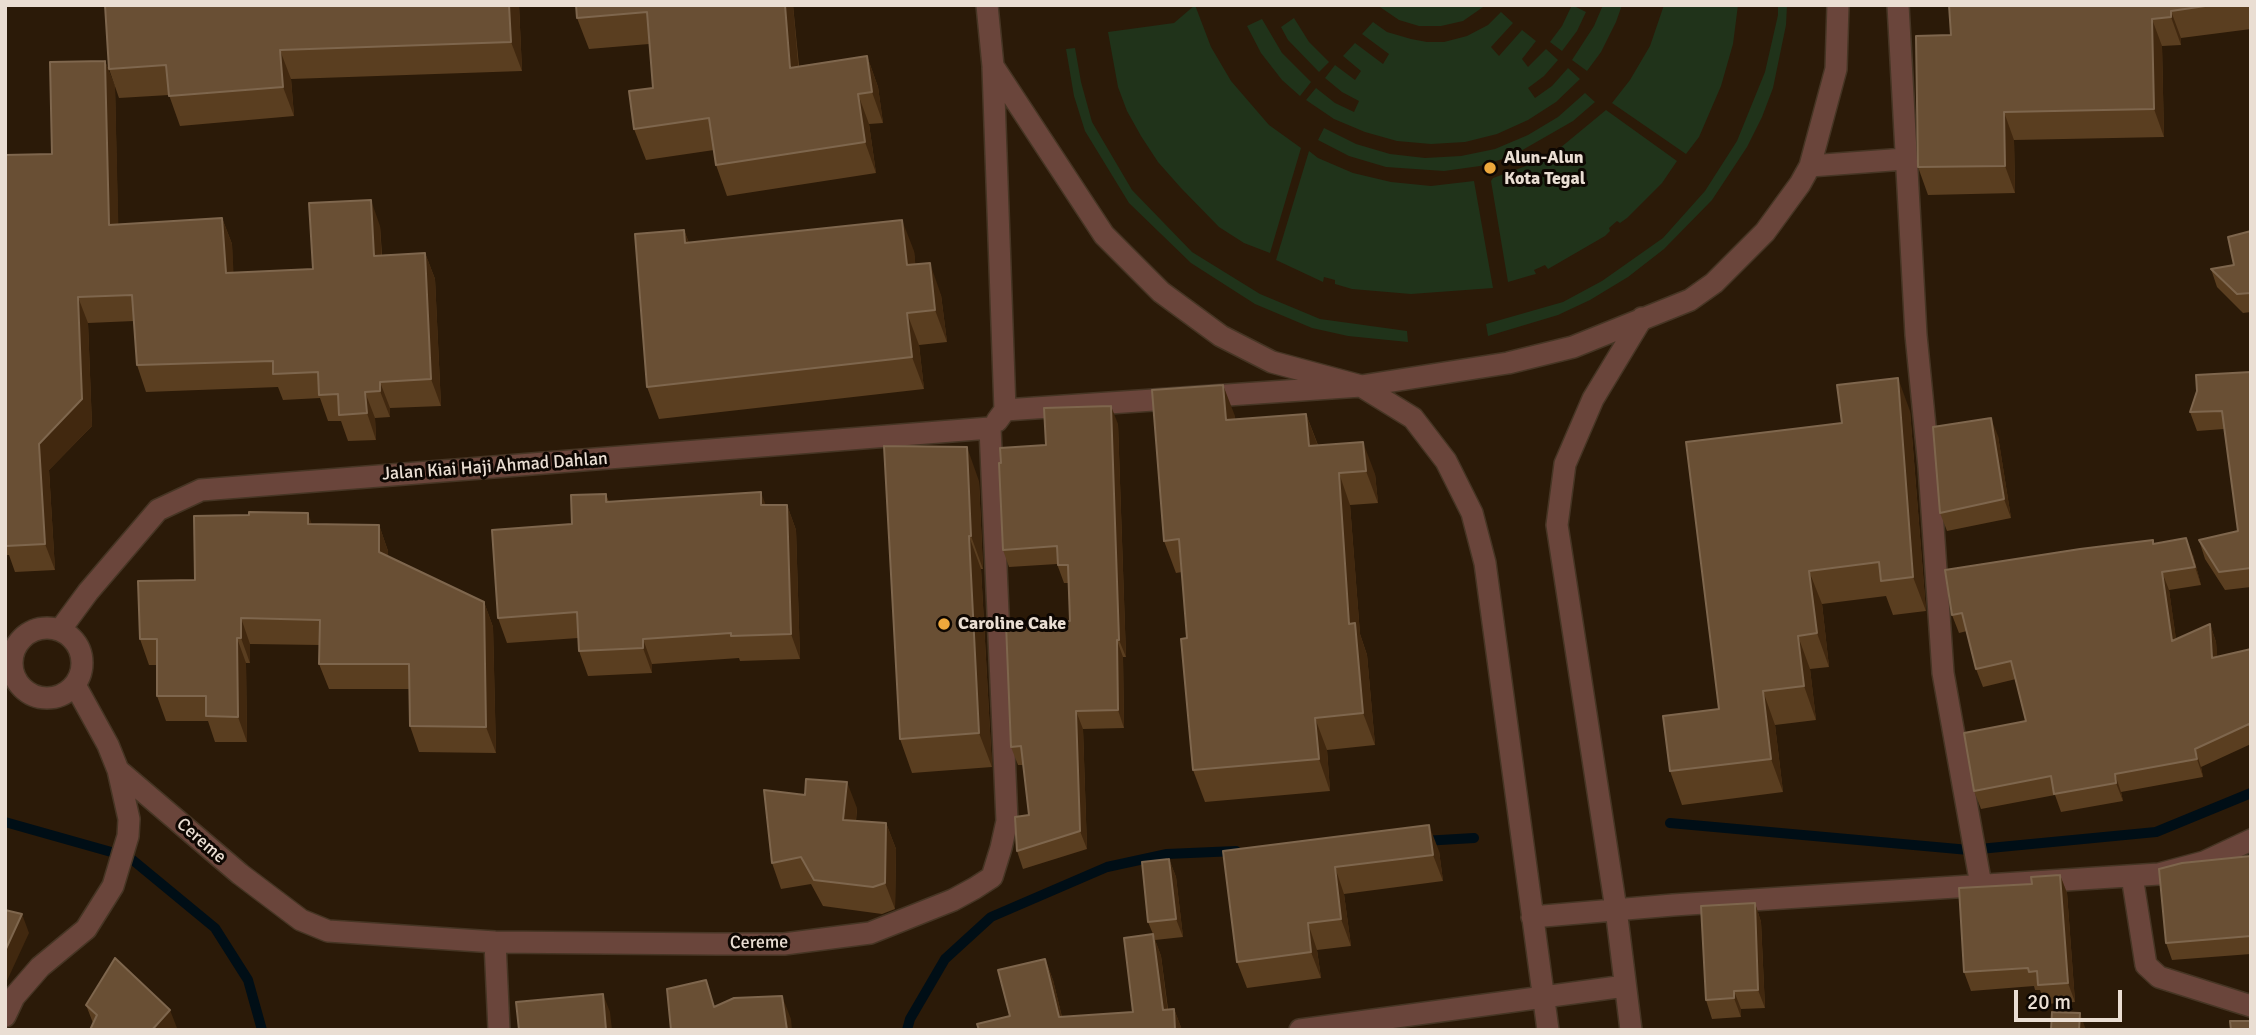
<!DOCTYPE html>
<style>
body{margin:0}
#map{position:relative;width:2256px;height:1035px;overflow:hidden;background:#2b1a08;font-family:Signika,sans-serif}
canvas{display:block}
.frame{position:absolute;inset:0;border:7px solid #eaded3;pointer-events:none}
.scale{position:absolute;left:2014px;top:990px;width:108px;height:32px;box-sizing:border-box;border:4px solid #eaded3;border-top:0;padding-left:9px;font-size:21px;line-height:24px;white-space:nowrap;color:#eaded3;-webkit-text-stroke:5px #0e0702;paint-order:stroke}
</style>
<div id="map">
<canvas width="2256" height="1035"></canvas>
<div class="frame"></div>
<div class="scale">20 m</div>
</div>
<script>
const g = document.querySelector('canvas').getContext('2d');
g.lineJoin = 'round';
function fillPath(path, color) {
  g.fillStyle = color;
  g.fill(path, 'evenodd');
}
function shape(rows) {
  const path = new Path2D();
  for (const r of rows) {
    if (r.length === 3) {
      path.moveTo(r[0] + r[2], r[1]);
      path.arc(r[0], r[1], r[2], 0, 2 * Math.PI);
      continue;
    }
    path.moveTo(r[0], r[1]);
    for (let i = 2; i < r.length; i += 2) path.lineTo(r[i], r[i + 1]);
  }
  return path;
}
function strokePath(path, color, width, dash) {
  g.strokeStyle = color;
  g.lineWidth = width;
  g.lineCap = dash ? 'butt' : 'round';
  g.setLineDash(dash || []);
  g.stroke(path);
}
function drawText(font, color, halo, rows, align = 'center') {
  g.font = font + ' Signika,sans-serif';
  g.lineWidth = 6;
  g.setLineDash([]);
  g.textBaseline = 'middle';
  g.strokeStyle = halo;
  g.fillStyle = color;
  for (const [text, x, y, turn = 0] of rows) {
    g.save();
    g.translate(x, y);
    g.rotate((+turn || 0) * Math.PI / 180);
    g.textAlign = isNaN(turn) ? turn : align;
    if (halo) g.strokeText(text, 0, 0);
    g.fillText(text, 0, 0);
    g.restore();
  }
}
fillPath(shape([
 [1195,5,1211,47,1231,81,1269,125,1301,148,1270,253,1244,243,1219,227,1181,188,1158,162,1141,136,1127,111,1118,87,1108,32,1174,23],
 [1377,5,1486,5,1463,21,1441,26,1419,26,1399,20],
 [1572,5,1586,12,1577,31,1562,51,1550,42,1562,26],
 [1603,5,1622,5,1616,22,1601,52,1587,71,1572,60,1594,26],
 [1664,5,1738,5,1733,44,1721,86,1699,137,1686,154,1612,103,1630,80,1650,46],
 [1778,5,1787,5,1786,25,1773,88,1762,117,1747,147,1712,200,1664,249,1628,277,1590,300,1558,315,1488,336,1486,324,1563,302,1602,281,1663,238,1705,191,1737,141,1765,72,1778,15],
 [1501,12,1513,23,1491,47,1499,56,1522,30,1536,41,1522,59,1528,67,1546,49,1558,60,1544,76,1528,88,1535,98,1552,86,1568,68,1580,79,1556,102,1528,120,1497,134,1465,142,1431,144,1397,141,1365,132,1334,119,1306,100,1316,88,1335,103,1354,112,1359,101,1342,92,1325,78,1335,65,1355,80,1361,71,1343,56,1355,43,1383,64,1389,54,1362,34,1373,22,1387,32,1411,39,1427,42,1444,42,1467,36,1488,25],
 [1294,18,1309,42,1329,62,1319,72,1288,40,1281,27],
 [1262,19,1282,53,1311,82,1300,96,1282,80,1261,53,1247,26],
 [1075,48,1081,82,1092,122,1132,190,1192,252,1260,294,1320,319,1407,331,1408,342,1348,336,1312,328,1255,304,1191,263,1129,203,1085,131,1074,96,1066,49],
 [1585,93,1595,102,1573,121,1512,156,1480,166,1444,171,1386,167,1349,156,1318,140,1324,128,1356,144,1390,154,1425,158,1461,156,1495,149,1528,135,1558,117],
 [1606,110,1677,161,1662,183,1627,218,1620,223,1617,221,1609,228,1610,231,1605,236,1548,269,1545,265,1534,270,1536,274,1532,275,1508,282,1491,181,1493,178,1526,166,1560,148],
 [1309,151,1318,158,1353,173,1391,182,1431,186,1474,181,1493,288,1411,294,1352,289,1335,284,1335,280,1324,277,1323,282,1276,260]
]), '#20331a');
strokePath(shape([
 [5,822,129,857,215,928,248,980,262,1030],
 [1670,823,1969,850,2156,832,2251,793],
 [1423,841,1474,838],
 [907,1030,910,1019,945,959,991,917,1107,867,1167,854,1236,851]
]), '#000e16', 10);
const minor = shape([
 [987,5,993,66,1104,235,1161,292,1221,336,1272,362,1361,386,1413,418,1446,461,1472,513,1485,563,1548,1030],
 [1898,5,1916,335,1929,467,1943,673,1981,885],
 [993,68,1005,410,997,421],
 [1810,166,1905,159],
 [1005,410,1361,386,1508,363,1573,347,1690,300,1714,283,1765,232,1800,184,1810,166,1836,69,1838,5],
 [47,663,35],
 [60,630,88,592,158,510,201,490,990,428],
 [118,770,240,874,301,920,328,931,495,942,716,944,784,944,870,933,953,900,975,888,992,877,1001,848,1007,821,990,428],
 [2132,876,2146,965,2159,977,2251,1006],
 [1532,917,1673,905,2159,874,2204,862,2251,840],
 [495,942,499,1030],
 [5,1016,14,997,40,967,86,929,113,886,128,836,129,819,118,770,108,745,75,685],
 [1300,1030,1625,986],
 [1631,1030,1616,909,1557,525,1565,464,1593,399,1642,318]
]);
strokePath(minor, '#463524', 24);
strokePath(minor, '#6a453b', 21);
fillPath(shape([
 [519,5,522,71,291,79,294,116,180,126,169,95,119,98,109,69],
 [576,5,793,5,799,66,867,56,878,87,883,123,869,124,876,173,727,196,716,165,714,150,646,160,634,129,653,88,649,44,589,49,577,18],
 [1949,5,2251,5,2251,29,2181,38,2181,45,2162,46,2164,137,2014,140,2015,193,1928,195,1918,167,1951,35],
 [105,61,115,87,118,224,222,218,232,244,233,273,313,269,380,226,382,255,425,253,435,279,441,406,390,408,390,417,375,418,376,440,348,441,341,421,328,421,320,398,283,400,278,387,146,392,137,365,134,321,88,323,92,426,49,470,55,570,15,572,9,555,5,555,5,155,52,154],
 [684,230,689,243,914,251,915,264,941,295,947,342,919,345,924,389,659,419,647,387],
 [2251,231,2251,312,2243,313,2217,287,2211,269,2234,265],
 [2251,372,2251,587,2225,590,2205,559,2199,540,2238,531,2224,429,2197,431,2190,412],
 [1223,385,1235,420,1306,414,1318,445,1375,474,1378,503,1350,505,1360,634,1367,655,1375,745,1327,750,1330,791,1205,802,1193,770,1187,638,1182,572,1176,573,1164,541],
 [1910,411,1926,611,1893,615,1886,596,1822,604,1829,667,1810,669,1816,720,1775,725,1783,792,1682,805,1670,771,1719,709,1842,423],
 [1118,424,1126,657,1123,657,1124,728,1083,729,1087,849,1023,869,1017,851,1029,815,1023,765,1018,765,1011,747,1070,621,1068,583,1064,583,1057,564,1009,567,1003,550,1001,463,1046,445],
 [1998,436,2011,518,1947,531,1940,513],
 [979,481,983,569,981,569,992,767,912,773,900,739],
 [606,494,609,502,766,505,787,505,796,530,800,659,740,661,739,658,652,664,652,673,588,676,579,651,578,638,507,643,498,618,572,524],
 [312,524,379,525,388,551,388,557,484,602,493,627,496,753,419,752,410,726,409,689,329,689,319,664,320,645,250,644,250,663,246,663,247,742,215,742,208,721,166,721,157,696,157,665,149,665,140,639,195,580],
 [2153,540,2154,544,2193,555,2201,585,2169,590,2176,640,2210,624,2216,642,2217,657,2251,649,2251,744,2201,767,2203,777,2121,792,2123,801,2061,812,2055,795,1981,809,1974,791,2026,721,2016,679,1983,687,1976,669,1967,631,1959,633,1952,615],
 [857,808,856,821,886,823,896,849,895,909,882,914,823,906,811,884,781,889,772,863],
 [1223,851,1439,851,1443,881,1344,894,1351,946,1317,950,1321,978,1247,988,1237,962],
 [2251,856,2251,954,2172,960,2166,943],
 [1169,859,1176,877,1183,937,1155,940,1161,956,1168,1009,1174,1009,1182,1030,979,1030,1010,1016,1045,959,1053,980,1062,1017,1133,1012,1153,934,1148,922],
 [2060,875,2067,893,2075,1002,2045,1004,2040,990,2035,990,2034,986,1971,991,1964,972,2032,884],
 [1755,903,1761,922,1765,1008,1741,1009,1741,1017,1712,1019,1706,1000],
 [86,1005,177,1028,93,1023]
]), '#5a3e20');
fillPath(shape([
 [509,5,519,5,522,71,511,42],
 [785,5,793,5,801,98,790,68],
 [2171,11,2181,38,2181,45,2171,17],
 [2152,19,2162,46,2164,137,2154,109],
 [280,50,291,79,294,116,283,87],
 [867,56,878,87,883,123,872,92],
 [105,61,115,87,119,251,109,225],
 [858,94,869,124,876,173,865,142],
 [2004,112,2014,140,2015,193,2005,166],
 [371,200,380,226,383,282,374,256],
 [222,218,232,244,235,299,226,273],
 [902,220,914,251,919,297,907,265],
 [684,230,696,262,685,243],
 [425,253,435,279,441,406,431,379],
 [930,263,941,295,947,342,935,310],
 [78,297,88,323,92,426,49,470,55,570,45,544,39,444],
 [907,313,919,345,924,389,912,357],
 [1898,378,1910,411,1926,611,1913,577],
 [380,382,390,408,390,417,380,391],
 [1223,385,1235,416,1238,452,1226,420],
 [365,392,375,418,376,440,367,413],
 [1111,406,1118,424,1126,657,1119,640],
 [1306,414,1318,446,1309,446],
 [1991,418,1998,436,2011,518,2004,499],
 [1363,442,1375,474,1378,503,1366,471],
 [967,447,979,481,983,569,971,536],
 [1339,473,1350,505,1360,634,1367,655,1375,745,1363,713,1349,624],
 [761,492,770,517,761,505],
 [787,505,796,530,800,659,791,634],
 [308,513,317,539,308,524],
 [379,525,388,551,388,578,379,552],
 [969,536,981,569,992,767,979,733],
 [2186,538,2193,555,2201,585,2195,567],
 [1809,571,1822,604,1829,667,1817,633],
 [2162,572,2169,590,2179,659,2172,641],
 [484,602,493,627,496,753,486,727],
 [241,618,250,644,250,663,241,638],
 [2210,624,2216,642,2219,676,2212,658],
 [1798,636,1810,669,1816,720,1804,686],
 [237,638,246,663,247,742,238,717],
 [643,639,652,664,652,673,643,648],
 [1117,640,1123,657,1124,728,1118,710],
 [1763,691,1775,725,1783,792,1771,759],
 [1076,711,1083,729,1087,849,1080,831],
 [1315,718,1327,750,1330,791,1319,759],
 [2195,749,2201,767,2203,777,2197,759],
 [2115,774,2121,792,2123,801,2116,783],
 [847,782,857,808,853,846,843,820],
 [886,823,896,849,895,909,885,883],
 [1429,825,1439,851,1443,881,1433,855],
 [1169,859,1176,877,1183,937,1176,919],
 [1335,867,1344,894,1351,946,1341,919],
 [2060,875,2067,893,2075,1002,2068,983],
 [1755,903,1761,922,1765,1008,1758,990],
 [22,914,29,933,5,985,5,951],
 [1308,923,1317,950,1321,978,1311,952],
 [1153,934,1161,956,1170,1030,1163,1010],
 [1045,959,1053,980,1065,1030,1059,1017],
 [1734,991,1741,1009,1741,1017,1734,998],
 [603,994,610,1012,612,1030,606,1030],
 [782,996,791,1019,792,1030,787,1030],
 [1174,1009,1182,1030,1175,1030],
 [170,1010,177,1028,175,1030,152,1030],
 [2080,1013,2086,1030,2079,1030]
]), '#41280f');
const building = shape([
 [105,5,509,5,511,42,280,50,283,87,169,96,166,65,109,69,105,5],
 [576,5,785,5,790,68,867,56,872,92,858,94,865,142,716,165,709,118,634,129,629,91,653,88,647,12,577,18,576,5],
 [1949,5,2212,5,2171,11,2171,17,2152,19,2154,109,2004,112,2005,166,1918,167,1916,36,1951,35,1949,5],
 [105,61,109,225,222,218,226,273,313,269,309,203,371,200,374,256,425,253,431,379,380,382,380,391,365,392,367,413,339,415,338,394,319,395,318,372,273,374,273,361,137,365,132,295,78,297,82,399,39,444,45,544,6,546,5,155,52,154,50,62,105,61],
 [902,220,907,265,930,263,935,310,907,313,912,357,647,387,635,234,684,230,685,243,902,220],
 [2251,231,2251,293,2237,294,2211,269,2234,265,2228,237,2251,231],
 [2251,372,2251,568,2219,572,2199,540,2238,531,2222,411,2190,412,2197,391,2196,375,2251,372],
 [1898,378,1913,577,1881,581,1879,562,1809,571,1817,633,1798,636,1804,686,1763,691,1771,759,1670,771,1663,716,1719,709,1686,442,1842,423,1837,385,1898,378],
 [1223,385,1226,420,1306,414,1309,446,1363,442,1366,471,1339,473,1349,624,1355,623,1363,713,1315,718,1319,759,1193,770,1181,639,1187,638,1179,539,1164,541,1152,390,1223,385],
 [1111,406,1119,640,1117,640,1118,710,1076,711,1080,831,1017,851,1015,817,1029,815,1021,746,1011,747,1006,624,1070,621,1068,565,1058,565,1057,546,1003,550,999,463,1001,463,1000,448,1046,445,1044,408,1111,406],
 [1991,418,2004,499,1940,513,1933,427,1991,418],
 [884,446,967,447,971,536,969,536,979,733,900,739,884,446],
 [761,492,761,505,787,505,791,634,731,636,731,633,643,639,643,648,579,651,577,612,498,618,492,530,572,524,571,495,606,494,606,502,761,492],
 [249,512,308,513,308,524,379,525,379,552,484,602,486,727,410,726,409,664,319,664,320,620,241,618,241,638,237,638,238,717,206,716,206,696,157,696,157,639,140,639,138,581,195,580,194,516,249,515,249,512],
 [2186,538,2195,567,2162,572,2172,641,2210,624,2212,658,2251,649,2251,729,2249,724,2195,749,2197,759,2115,774,2116,783,2054,794,2051,776,1974,791,1964,733,2026,721,2011,661,1976,669,1962,613,1952,615,1945,570,2080,549,2153,540,2153,544,2186,538],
 [806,779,847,782,843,820,886,823,885,883,873,887,814,880,801,857,772,863,764,790,805,795,806,779],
 [1429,825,1433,855,1335,867,1341,919,1308,923,1311,952,1237,962,1223,851,1429,825],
 [2251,856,2251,936,2166,943,2159,869,2182,863,2251,856],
 [1169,859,1176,919,1148,922,1142,862,1169,859],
 [2060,875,2068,983,2038,985,2037,971,2029,972,2028,968,1964,972,1959,888,2032,884,2031,877,2060,875],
 [1755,903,1758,990,1734,991,1734,998,1706,1000,1701,906,1755,903],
 [5,910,22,914,5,951,5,910],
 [1153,934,1163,1010,1174,1009,1175,1030,979,1030,977,1024,1010,1016,998,970,1045,959,1059,1017,1133,1012,1124,938,1153,934],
 [115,958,170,1010,152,1030,90,1030,97,1015,86,1005,115,958],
 [706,980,714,1007,734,998,782,996,787,1030,671,1030,667,989,706,980],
 [603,994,606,1030,519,1030,516,1002,603,994],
 [2052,1012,2080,1013,2079,1030,2051,1030,2052,1012],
 [2230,1021,2251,1021,2251,1030,2231,1030,2230,1021]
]);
fillPath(building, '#694f34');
strokePath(building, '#7e664d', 2);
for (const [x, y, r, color] of [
 [1490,168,7,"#eea83c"],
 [944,624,7,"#eea83c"]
]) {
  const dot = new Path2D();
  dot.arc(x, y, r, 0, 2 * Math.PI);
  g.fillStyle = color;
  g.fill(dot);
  strokePath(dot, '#0e0702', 2.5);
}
drawText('bold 18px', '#eaded3', '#0e0702', [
 ["Alun-Alun",1504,158],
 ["Kota Tegal",1504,179],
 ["Caroline Cake",958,624]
], 'left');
drawText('18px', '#eaded3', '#0e0702', [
 ["Jalan Kiai Haji Ahmad Dahlan",495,467,-4],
 ["Cereme",201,841,41],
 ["Cereme",759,943,-1]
]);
</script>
